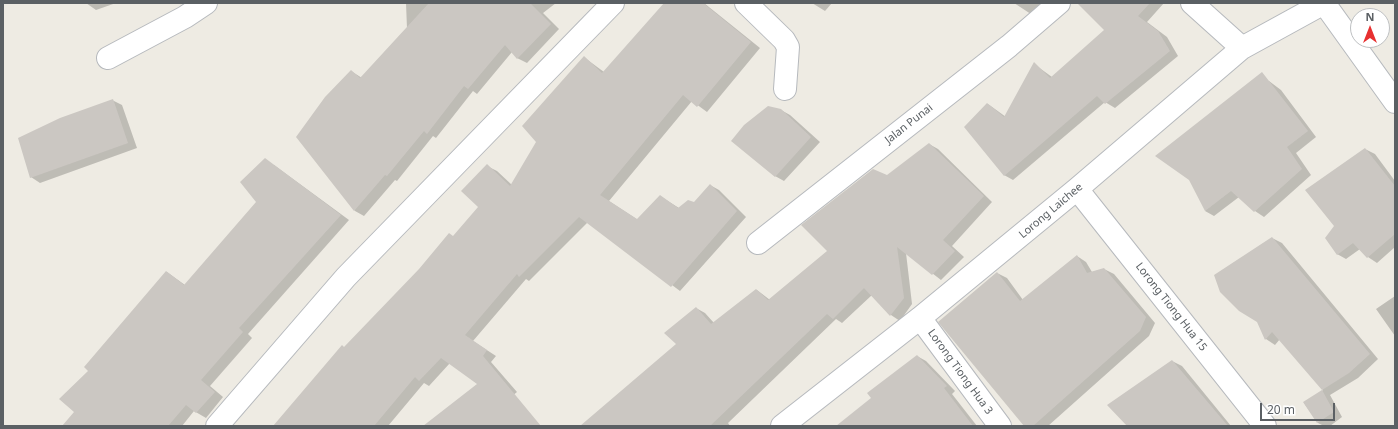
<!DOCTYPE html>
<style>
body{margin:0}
#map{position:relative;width:1398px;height:429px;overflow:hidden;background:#eeebe3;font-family:"Noto Sans",sans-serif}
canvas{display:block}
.frame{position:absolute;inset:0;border:4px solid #5b6064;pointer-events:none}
.north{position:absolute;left:1350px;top:8px;width:40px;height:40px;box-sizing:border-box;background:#fff;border:1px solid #bdbfc1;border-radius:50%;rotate:0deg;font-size:11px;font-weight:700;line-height:16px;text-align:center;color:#5b6064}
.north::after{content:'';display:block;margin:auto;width:14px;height:18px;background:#e73030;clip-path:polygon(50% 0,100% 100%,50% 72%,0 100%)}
.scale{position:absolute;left:1260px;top:403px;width:75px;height:18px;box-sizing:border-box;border:2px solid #5b6064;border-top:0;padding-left:5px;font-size:12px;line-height:14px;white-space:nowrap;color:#5b6064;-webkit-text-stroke:3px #fff;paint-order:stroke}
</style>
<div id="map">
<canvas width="1398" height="429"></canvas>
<div class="frame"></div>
<div class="north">N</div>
<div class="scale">20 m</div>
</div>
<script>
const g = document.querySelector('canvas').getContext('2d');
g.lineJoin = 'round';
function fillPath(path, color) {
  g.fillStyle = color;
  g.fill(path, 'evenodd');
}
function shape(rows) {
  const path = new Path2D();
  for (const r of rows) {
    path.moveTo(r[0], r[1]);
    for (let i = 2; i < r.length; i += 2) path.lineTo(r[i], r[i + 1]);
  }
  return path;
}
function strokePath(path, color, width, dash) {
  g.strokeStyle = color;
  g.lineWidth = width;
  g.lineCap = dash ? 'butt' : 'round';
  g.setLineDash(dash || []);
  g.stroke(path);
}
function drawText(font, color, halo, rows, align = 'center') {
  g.font = font + ' "Noto Sans",sans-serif';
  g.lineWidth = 3;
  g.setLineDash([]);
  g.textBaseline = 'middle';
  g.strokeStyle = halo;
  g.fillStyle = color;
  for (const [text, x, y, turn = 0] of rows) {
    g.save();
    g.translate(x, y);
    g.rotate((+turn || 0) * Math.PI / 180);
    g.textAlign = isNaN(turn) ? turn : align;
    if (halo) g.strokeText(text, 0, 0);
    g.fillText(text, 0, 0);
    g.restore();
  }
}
fillPath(shape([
 [86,3,116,3,96,10],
 [406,3,556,3,543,13,559,29,527,63,517,58,512,52,477,94,473,91,436,138,433,136,397,181,395,180,364,216,355,211,297,137,351,71,362,78,407,29],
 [665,3,704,3,760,48,707,112,692,101,609,201,638,220,660,196,679,208,695,203,710,185,719,190,746,217,680,291,588,222,529,281,526,279,473,341,496,356,491,362,517,392,506,401,528,426,425,426,478,384,450,363,429,386,424,383,388,426,275,426,345,348,454,237,479,207,487,166,497,171,512,185,585,58,604,72],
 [812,3,832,3,825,11],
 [1014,3,1055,3,1037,18],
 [1078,3,1164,3,1147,22,1167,37,1178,56,1115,108,1105,102,1013,180,1004,175,988,104,1006,117,1034,64,1052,77,1106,30],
 [1269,81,1281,90,1316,137,1296,153,1311,175,1264,217,1255,211,1239,197,1214,216,1205,211],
 [112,100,122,105,137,148,40,183,31,177],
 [781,110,790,115,820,142,784,181,775,176],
 [929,144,938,149,992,202,952,246,964,257,941,280,906,253,912,304,900,321,891,315,872,295,842,323,836,319,728,423,730,426,581,426,678,344,696,308,705,313,714,323,757,290,770,300,828,251,887,176],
 [1365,149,1375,154,1395,181,1395,247,1377,263,1368,257,1360,249,1346,259,1337,254,1335,226],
 [274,165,349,220,248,334,252,338,210,386,223,397,206,418,194,411,182,426,63,426,76,412,89,371,167,272,185,285,257,202],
 [1272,238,1282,243,1378,359,1358,378,1330,395,1342,417,1330,426,1324,426,1318,423,1304,403,1323,390,1280,339,1275,345,1266,339,1258,321],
 [1077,256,1086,262,1092,272,1104,269,1114,274,1155,323,1149,336,1048,426,1025,426,997,273,1007,278,1023,300],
 [1395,296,1395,336,1376,309],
 [917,356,926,361,955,391,952,394,977,426,838,426,872,399],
 [1172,361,1182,366,1231,426,1128,426]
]), '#0003');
fillPath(shape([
 [429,3,530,3,551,24,517,59,505,45,468,89,464,86,427,134,424,131,387,176,385,175,354,211,296,137,325,97,351,70,360,78],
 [664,3,703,3,751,42,697,107,683,95,600,195,637,219,660,195,678,208,688,200,694,202,710,184,737,211,671,287,579,217,519,277,517,274,465,335,487,350,483,356,541,426,423,426,477,384,441,358,419,381,415,377,374,426,273,426,342,345,344,347,419,269,449,233,453,236,478,207,461,191,487,164,510,186,536,142,522,126,584,56,602,73],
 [1077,3,1150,3,1138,16,1158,31,1170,51,1105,104,1097,96,1004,176,964,127,987,103,1004,117,1034,62,1050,78,1104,30],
 [1262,72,1308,131,1287,147,1302,169,1254,212,1231,191,1205,211,1189,180,1155,156],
 [113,99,128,143,30,178,18,138,60,118],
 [768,106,781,109,811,137,775,177,731,141,744,125],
 [929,143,984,196,943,240,955,251,932,275,897,247,904,298,890,316,864,288,833,319,827,314,710,426,580,426,676,344,664,333,696,307,711,324,756,289,768,300,827,251,801,225,873,169,887,175],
 [1365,148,1395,186,1395,234,1367,258,1353,243,1337,255,1325,238,1334,226,1305,190],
 [265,158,341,215,239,328,243,332,201,380,215,392,196,413,186,405,168,426,62,426,74,412,59,399,88,371,84,367,166,271,184,285,256,202,240,182],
 [1272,237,1370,354,1349,373,1322,390,1272,332,1265,340,1257,322,1239,311,1220,292,1214,275],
 [1077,255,1087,273,1104,268,1146,317,1140,331,1033,426,1024,426,938,322,997,272,1020,301],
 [917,355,947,386,944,388,973,426,836,426,871,398,867,393],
 [1172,360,1228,426,1127,426,1107,405],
 [1322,390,1334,412,1317,423,1303,402]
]), '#cbc7c2');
const minor = shape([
 [746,3,784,40,788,47,785,89],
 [1192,3,1242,48],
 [1324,3,1395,102],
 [108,58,185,17,206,3],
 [1077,189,1265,426],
 [758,243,1009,46,1059,3],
 [920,318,1000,426],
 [217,426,346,277,613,3],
 [782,426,920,318,1077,189,1242,48,1324,3]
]);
strokePath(minor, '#b6b9bd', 24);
strokePath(minor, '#fff', 22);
drawText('11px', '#5b6064', '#fff', [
 ["Jalan Punai",909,124,-38],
 ["Lorong Laichee",1051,211,-40],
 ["Lorong Tiong Hua 15",1171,307,52],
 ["Lorong Tiong Hua 3",960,372,54]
]);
</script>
